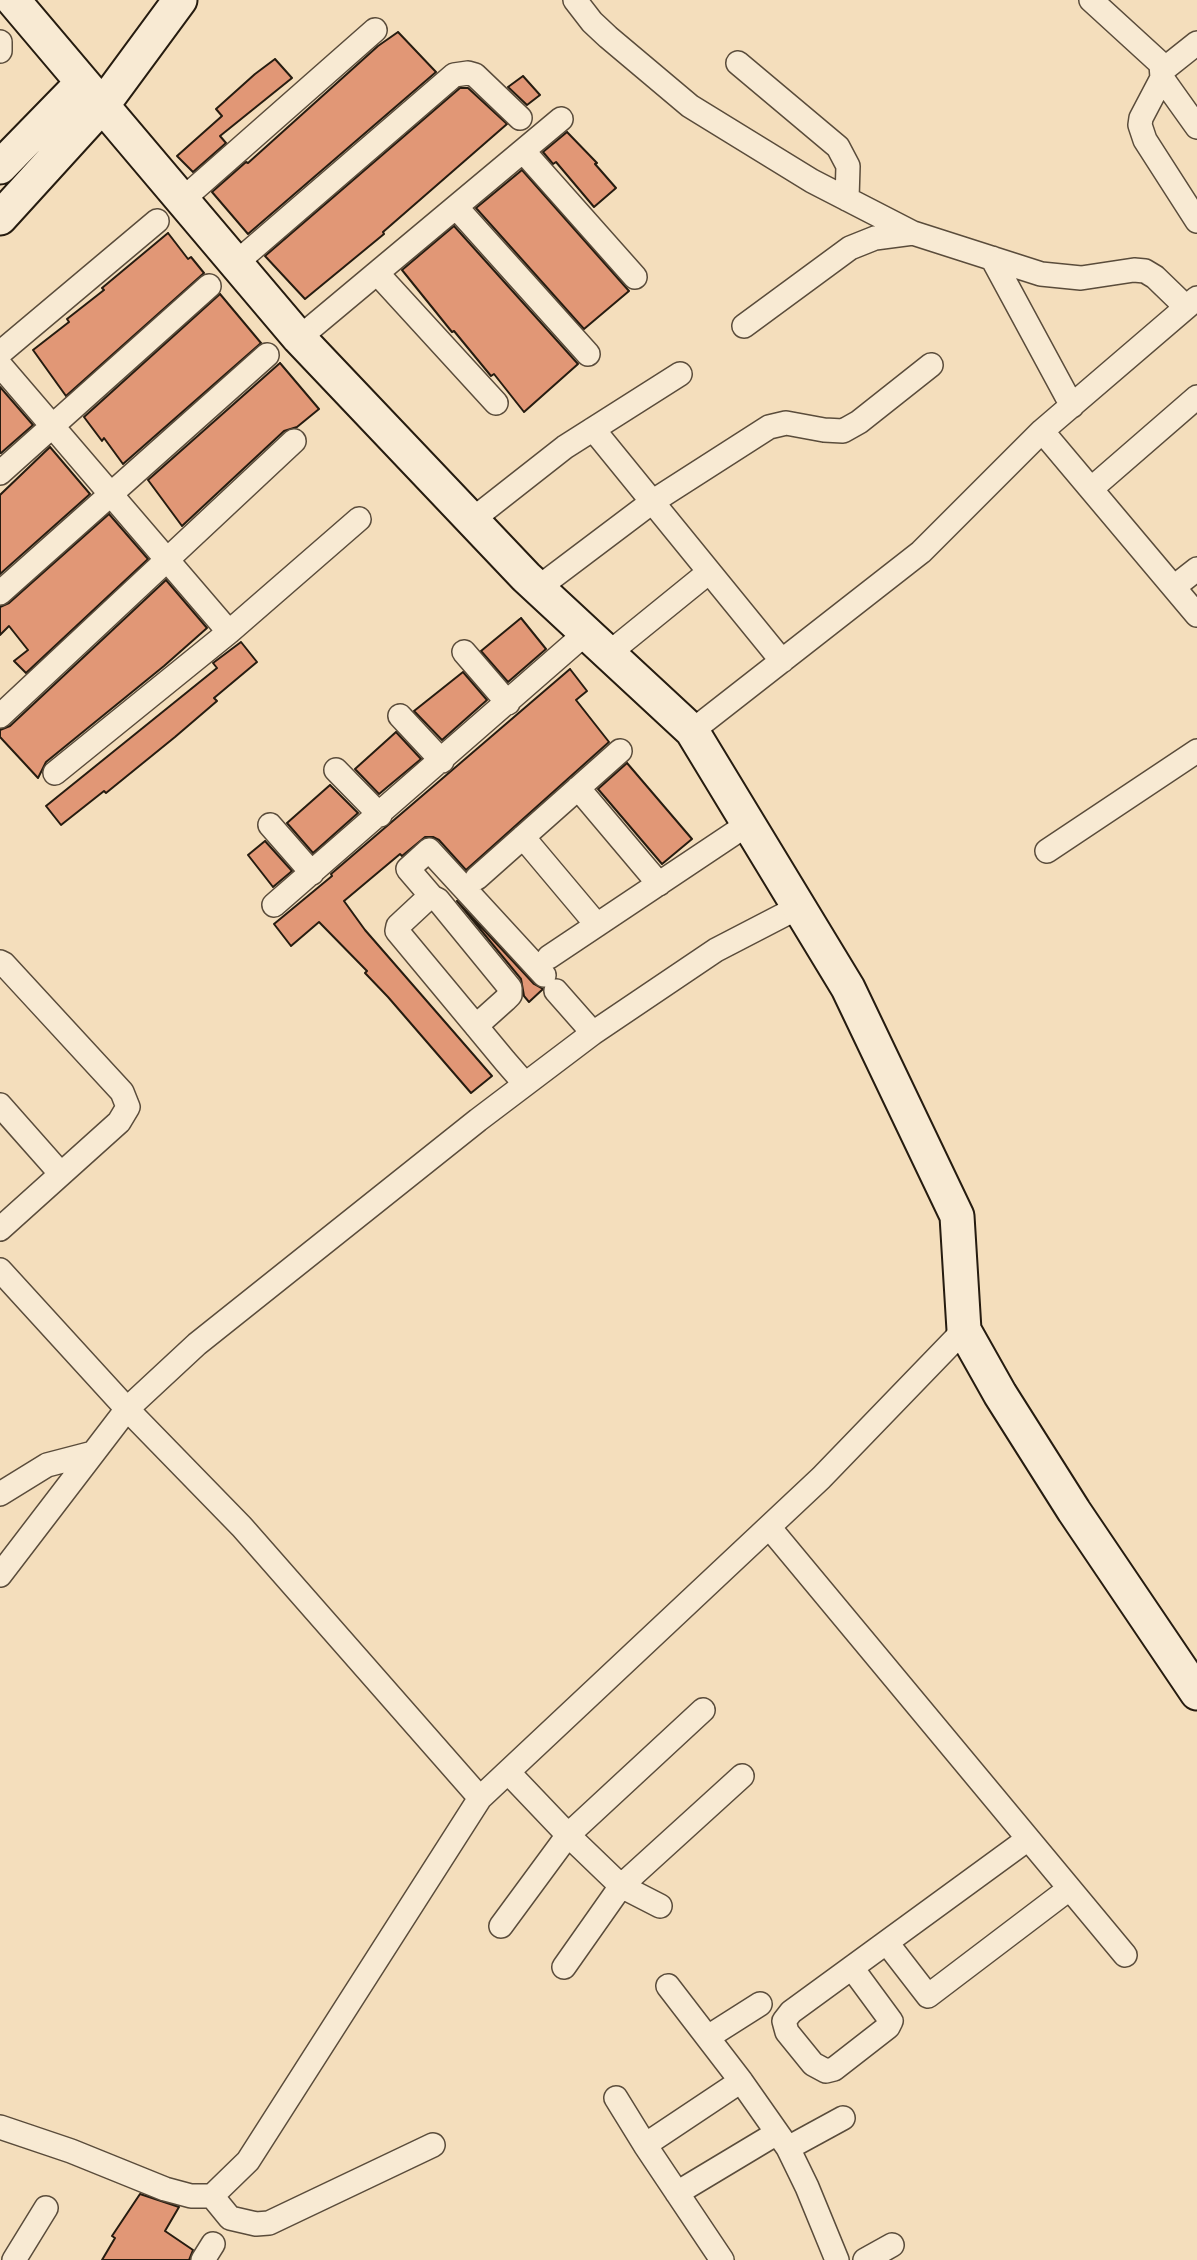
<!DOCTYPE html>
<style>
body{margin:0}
canvas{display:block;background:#f4debc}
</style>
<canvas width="1197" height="2260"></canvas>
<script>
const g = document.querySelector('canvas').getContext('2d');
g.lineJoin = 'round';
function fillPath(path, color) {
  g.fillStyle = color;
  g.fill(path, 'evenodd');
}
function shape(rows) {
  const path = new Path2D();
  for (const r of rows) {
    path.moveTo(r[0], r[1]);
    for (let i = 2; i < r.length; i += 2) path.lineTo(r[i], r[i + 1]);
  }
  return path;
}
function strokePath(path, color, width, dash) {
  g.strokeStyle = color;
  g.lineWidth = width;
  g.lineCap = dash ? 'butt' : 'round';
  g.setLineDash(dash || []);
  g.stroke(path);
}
const building = shape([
 [398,32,436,72,248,234,212,192,246,162,248,163,378,46,398,32],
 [275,59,292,78,220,136,226,143,193,172,177,156,222,116,216,109,255,74,275,59],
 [523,76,540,95,527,105,508,87,523,76],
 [460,88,468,88,507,124,383,232,384,234,305,299,265,256,460,88],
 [567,132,597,163,595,164,616,188,594,207,556,162,553,164,543,152,567,132],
 [522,170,629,291,584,329,476,208,522,170],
 [454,226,578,364,524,412,494,374,491,376,454,331,452,332,402,270,454,226],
 [168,233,188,259,191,257,204,273,66,396,33,350,69,322,67,319,104,290,102,288,168,233],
 [220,294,261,343,123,464,104,438,102,441,84,417,220,294],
 [280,363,319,409,297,427,284,431,182,526,148,480,280,363],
 [0,387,33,425,1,453,0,453,0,387],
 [50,447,90,494,0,574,0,495,50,447],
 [109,514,148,559,26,673,14,661,28,650,9,626,0,635,0,607,9,603,109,514],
 [166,580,207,628,164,666,46,762,38,778,0,737,0,730,10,726,166,580],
 [521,618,546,649,508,682,481,651,521,618],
 [241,642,257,662,214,698,217,701,175,737,106,793,104,791,61,825,46,806,217,668,213,663,241,642],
 [570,669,587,691,576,700,609,742,466,870,439,840,433,837,425,837,402,856,400,854,344,901,365,930,492,1076,471,1093,388,997,365,973,367,971,319,922,291,946,274,924,332,876,331,874,570,669],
 [463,672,487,700,442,740,414,711,463,672],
 [396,732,421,759,379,794,355,769,396,732],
 [627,763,692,839,662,864,598,789,627,763],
 [330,785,358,813,313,853,287,823,330,785],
 [265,841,292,871,273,887,248,855,265,841],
 [457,901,534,984,543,989,529,1002,524,996,521,979,457,901],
 [140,2194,179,2207,165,2231,193,2250,189,2260,102,2260,115,2238,112,2236,140,2194]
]);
fillPath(building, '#e19776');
strokePath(building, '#261c10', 2);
const street = shape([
 [575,0,592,22,608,37,690,106,812,181,913,233,1041,274,1081,278,1134,270,1145,271,1155,277,1186,307],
 [1091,0,1161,64,1162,78,1141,118,1140,125,1145,140,1197,221],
 [0,42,0,51],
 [738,63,838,147,848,166,847,199],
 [1163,70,1197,43],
 [1162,78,1197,127],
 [524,152,635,277],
 [182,200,375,30],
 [456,207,588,354],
 [992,258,1072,406],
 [236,263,454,75,468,73,475,75,520,118],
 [377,273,496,403],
 [744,326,850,248,875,238,913,233],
 [299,338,561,119],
 [0,353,157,221],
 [0,365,229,632],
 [593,429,782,661],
 [1042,431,1197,615],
 [0,473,209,286],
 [1091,489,1197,397],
 [472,520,565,447,680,374],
 [1174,587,1197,569],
 [538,588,652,502,769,427,786,423,824,430,843,431,859,422,931,365],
 [0,593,267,355],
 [464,652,508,703],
 [608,654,709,572],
 [0,716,294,441],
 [400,716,442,761],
 [692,731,921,552,1042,431,1197,298],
 [336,770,380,815],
 [55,773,229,632,359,519],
 [578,788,659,884],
 [270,825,312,873],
 [523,837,597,925],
 [1047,851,1197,751],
 [477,878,620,751],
 [432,897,408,869,429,850,544,975],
 [274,905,586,633],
 [549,957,748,824],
 [0,962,4,964,122,1092,128,1107,119,1122,0,1229],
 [556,991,593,1033],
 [476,1026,505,1000,510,995,510,988,438,900,432,897,427,899,398,926,397,931,476,1026,505,1061,525,1084],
 [0,1105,61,1174],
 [0,1270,127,1409,242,1527,480,1798,821,1478,964,1330],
 [0,1494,47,1465,93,1453],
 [769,1527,1125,1955],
 [0,1575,127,1409,197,1344,478,1120,593,1033,716,950,799,907],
 [508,1772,568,1835,621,1886,660,1906],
 [501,1926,568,1835,703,1710],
 [887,1943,928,1996,1069,1889],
 [564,1967,621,1886,742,1776],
 [852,1968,891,2021,888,2027,834,2069,826,2071,813,2064,787,2032,784,2021,791,2012,1028,1839],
 [668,1986,741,2081,788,2148,807,2187,837,2260],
 [708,2037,760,2004],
 [616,2098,645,2145],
 [0,2127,71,2151,165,2189,191,2196,212,2196,248,2161,480,1798],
 [788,2148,843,2118],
 [677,2193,777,2133],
 [212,2196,230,2218,256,2224,269,2223,433,2145],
 [14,2260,46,2208],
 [203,2260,213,2244],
 [722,2260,645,2145,741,2081],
 [865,2260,892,2245]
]);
const secondary = shape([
 [13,0,299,338,526,577,692,731,848,988,957,1216,964,1330,1000,1394,1074,1511,1197,1693],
 [0,167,82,83],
 [0,218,102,106,180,0]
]);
strokePath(street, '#5a4c3b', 26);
strokePath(secondary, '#261c10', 37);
strokePath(street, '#f8ead3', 23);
strokePath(secondary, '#f8ead3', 33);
</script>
